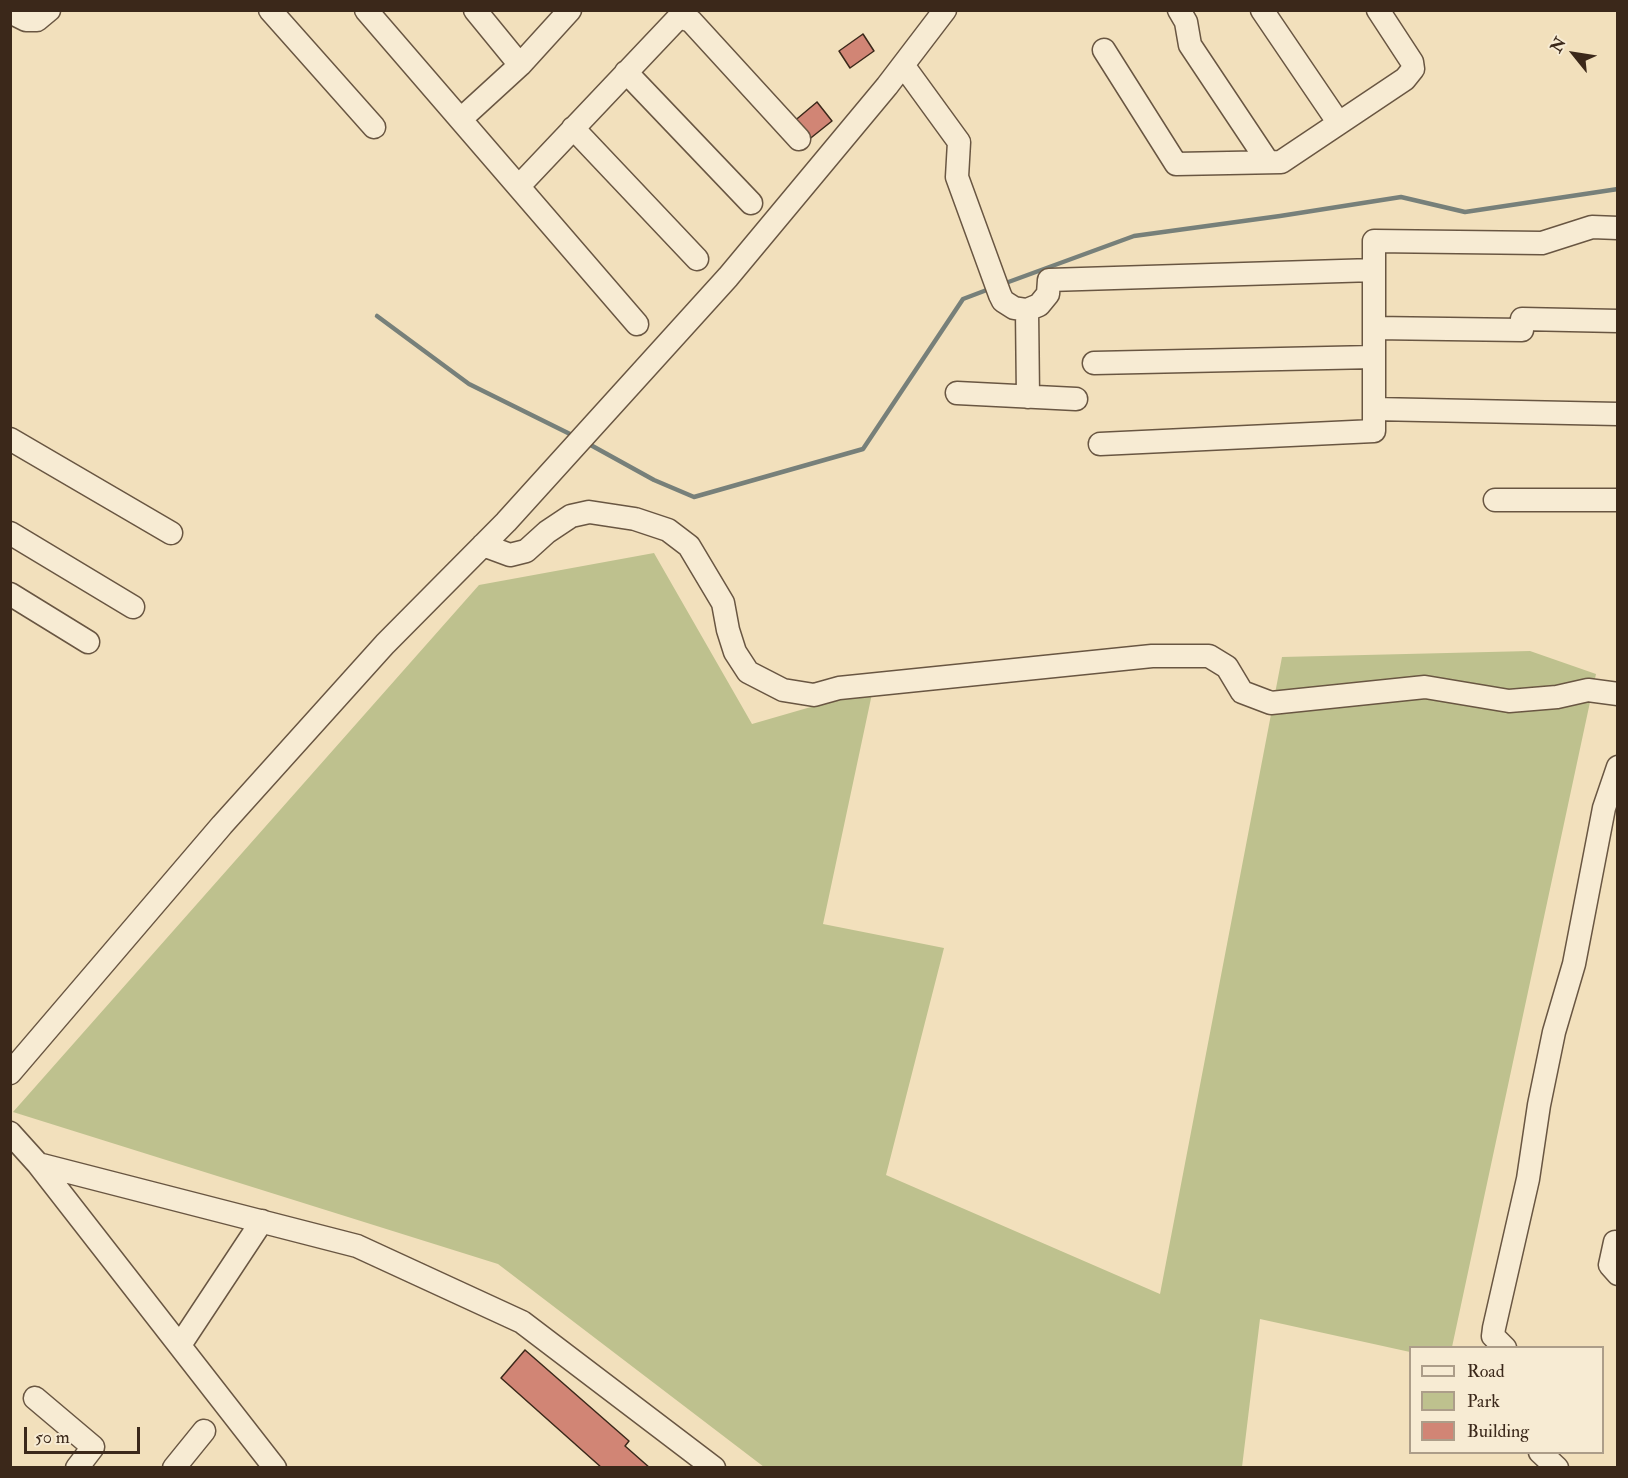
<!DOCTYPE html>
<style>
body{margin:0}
#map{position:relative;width:1628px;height:1478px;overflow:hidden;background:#f2e0bc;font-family:"IM FELL Double Pica",serif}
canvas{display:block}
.frame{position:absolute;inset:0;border:12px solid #3b281a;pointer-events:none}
.legend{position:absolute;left:1409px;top:1346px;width:195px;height:108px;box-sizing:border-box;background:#f7ebd3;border:2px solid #ac9d89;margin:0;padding:8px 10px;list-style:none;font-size:18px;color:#3b281a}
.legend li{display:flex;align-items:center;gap:12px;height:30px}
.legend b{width:30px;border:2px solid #ac9d89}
.north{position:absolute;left:1544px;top:24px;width:60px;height:60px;-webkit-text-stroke:4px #f7ebd3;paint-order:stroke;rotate:300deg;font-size:16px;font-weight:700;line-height:24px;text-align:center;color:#3b281a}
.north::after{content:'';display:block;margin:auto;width:21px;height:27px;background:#3b281a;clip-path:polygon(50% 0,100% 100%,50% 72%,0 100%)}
.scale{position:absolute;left:24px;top:1427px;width:116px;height:27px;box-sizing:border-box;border:3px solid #3b281a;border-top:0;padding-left:8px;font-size:18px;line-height:21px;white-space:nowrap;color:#3b281a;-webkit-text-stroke:4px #f7ebd3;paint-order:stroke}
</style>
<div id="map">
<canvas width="1628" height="1478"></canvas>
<div class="frame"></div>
<ul class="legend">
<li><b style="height:8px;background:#f7ebd3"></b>Road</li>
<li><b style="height:16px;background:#bec18e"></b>Park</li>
<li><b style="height:16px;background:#d18575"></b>Building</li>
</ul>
<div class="north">N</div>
<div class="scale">50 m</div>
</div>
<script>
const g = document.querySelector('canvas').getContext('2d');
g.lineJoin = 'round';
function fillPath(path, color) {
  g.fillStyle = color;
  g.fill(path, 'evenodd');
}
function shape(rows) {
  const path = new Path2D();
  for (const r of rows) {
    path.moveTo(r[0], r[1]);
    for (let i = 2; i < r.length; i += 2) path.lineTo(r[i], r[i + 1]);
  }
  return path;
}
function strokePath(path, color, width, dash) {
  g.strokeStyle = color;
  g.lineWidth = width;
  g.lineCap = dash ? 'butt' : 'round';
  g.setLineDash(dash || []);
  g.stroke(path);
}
fillPath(shape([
 [654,553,752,724,873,689,823,924,944,948,886,1175,1160,1294,1282,657,1530,651,1596,674,1452,1347,1410,1348,1410,1352,1260,1319,1242,1467,764,1467,498,1264,13,1112,479,585]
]), '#bec18e');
strokePath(shape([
 [1003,284,1134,236,1280,216,1401,197,1465,212,1618,189],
 [377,316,469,384,574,436],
 [587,443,654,480,694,497,863,449,963,299,992,288]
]), '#77807a', 4.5);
const building = shape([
 [863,34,874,51,850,68,839,51,863,34],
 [817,102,832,121,807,141,792,123,817,102],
 [525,1350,629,1441,625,1446,650,1468,602,1468,501,1378,525,1350]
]);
fillPath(building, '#d18575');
strokePath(building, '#3b281a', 1.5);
const minor = shape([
 [270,10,374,127],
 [366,10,637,324],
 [475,10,520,65],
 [1179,10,1186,22,1190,45,1268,162],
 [1262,10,1338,122],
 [10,12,26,20,37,20,49,10],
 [1104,50,1176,164,1281,162,1405,79,1413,69,1412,62,1378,10],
 [903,65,959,142,957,177,1000,295,1003,301,1014,308,1027,310,1039,305,1048,294,1049,280,1374,270],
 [626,72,751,203],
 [461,119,520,65,570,10],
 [573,128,697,259],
 [519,186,679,17,691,21,799,139],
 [1027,310,1028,397],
 [1374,328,1522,330,1522,319,1618,321],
 [1094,363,1374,357],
 [957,393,1076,399],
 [1374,409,1618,414],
 [10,439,171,533],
 [1100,444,1374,431,1374,241,1542,243,1592,227,1618,228],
 [1495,500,1618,500],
 [10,533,133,607],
 [483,545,510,555,526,551,547,532,571,516,589,512,635,519,668,530,689,546,723,603,728,630,735,652,748,672,783,690,814,695,839,688,1152,656,1209,656,1227,667,1242,692,1271,703,1425,687,1509,701,1557,697,1588,690,1618,694],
 [10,594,88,642],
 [10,1073,222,825,385,644,506,522,728,277,887,86,945,10],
 [10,1133,38,1164,275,1468],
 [38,1164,357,1246,522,1322,714,1468],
 [1615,1242,1610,1265,1618,1274],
 [180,1345,262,1221],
 [1505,1348,1493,1336,1494,1328,1528,1179,1539,1105,1554,1032,1574,964,1604,808,1618,767],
 [35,1398,93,1447,77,1468],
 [1540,1452,1557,1468],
 [174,1468,204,1431]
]);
strokePath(minor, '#695642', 25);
strokePath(minor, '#f7ebd3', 22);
</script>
